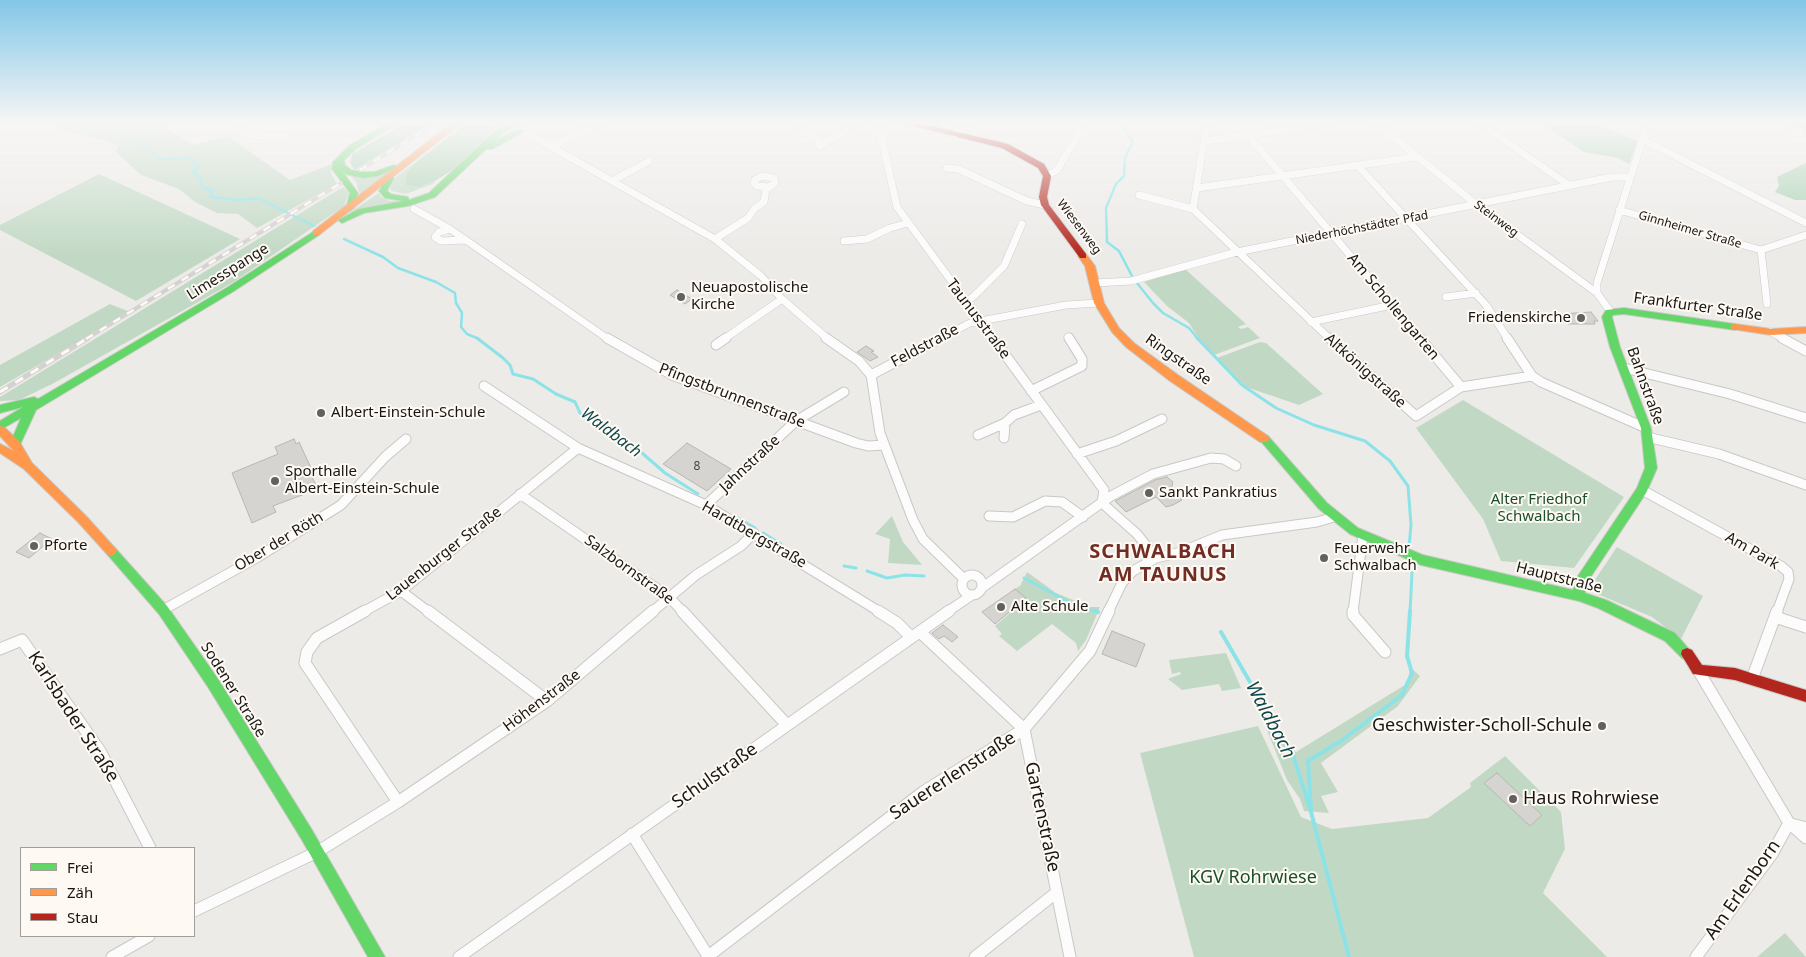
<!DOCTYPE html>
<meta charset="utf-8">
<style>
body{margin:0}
#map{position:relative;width:1806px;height:957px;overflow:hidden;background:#edebe8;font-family:"Noto Sans",sans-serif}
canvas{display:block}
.legend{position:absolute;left:20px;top:847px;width:175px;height:90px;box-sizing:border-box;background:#fef9f3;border:1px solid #a29e9a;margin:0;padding:6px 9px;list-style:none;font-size:15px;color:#181614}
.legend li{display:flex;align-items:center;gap:10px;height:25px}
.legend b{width:25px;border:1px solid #a29e9a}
</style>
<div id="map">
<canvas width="1806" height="957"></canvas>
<ul class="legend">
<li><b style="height:6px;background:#63d668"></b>Frei</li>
<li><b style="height:6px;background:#ff974d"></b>Zäh</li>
<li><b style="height:6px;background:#b3261e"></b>Stau</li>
</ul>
</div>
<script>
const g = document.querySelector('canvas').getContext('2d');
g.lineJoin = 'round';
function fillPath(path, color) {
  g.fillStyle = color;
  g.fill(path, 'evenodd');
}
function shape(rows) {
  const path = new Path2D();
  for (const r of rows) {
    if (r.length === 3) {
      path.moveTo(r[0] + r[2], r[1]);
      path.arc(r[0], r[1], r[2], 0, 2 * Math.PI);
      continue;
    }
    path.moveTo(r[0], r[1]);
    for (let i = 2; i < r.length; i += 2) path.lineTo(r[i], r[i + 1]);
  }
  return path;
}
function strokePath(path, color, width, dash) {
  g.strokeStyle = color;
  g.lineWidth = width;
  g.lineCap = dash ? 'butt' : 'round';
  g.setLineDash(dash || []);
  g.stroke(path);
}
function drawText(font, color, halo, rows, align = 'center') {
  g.font = font + ' "Noto Sans",sans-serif';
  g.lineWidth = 4;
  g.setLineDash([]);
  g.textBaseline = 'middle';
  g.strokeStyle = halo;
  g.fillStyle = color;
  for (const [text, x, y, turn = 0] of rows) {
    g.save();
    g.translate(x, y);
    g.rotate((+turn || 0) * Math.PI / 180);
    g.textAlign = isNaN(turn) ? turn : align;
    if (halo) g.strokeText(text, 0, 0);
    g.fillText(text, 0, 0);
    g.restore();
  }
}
fillPath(shape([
 [97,122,125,127,135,122,162,122,160,124,193,145,228,136,290,180,332,164,331,173,337,184,257,228,238,214,217,213,195,202,179,189,141,175,116,152,118,146,108,141,65,131,53,122],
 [416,162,407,173,420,187,435,181,433,184,406,194,391,191,390,187,397,176],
 [392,170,360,195,356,182,350,175,366,178],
 [99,174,240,239,136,301,0,230,0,225],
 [343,187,349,193,344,206,232,283,54,383,19,400,0,401,0,397],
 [379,193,381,197,390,201,411,201,366,207,347,214],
 [1185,269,1246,324,1238,327,1241,329,1248,327,1260,338,1214,355,1197,336,1189,323,1167,306,1144,282],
 [110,304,130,312,0,387,0,365],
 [1260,342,1266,343,1323,394,1299,405,1246,387,1217,358],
 [1463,400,1624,497,1574,568,1501,561,1483,519,1416,428],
 [892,516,903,542,922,565,888,563,890,539,875,534],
 [1617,547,1703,596,1681,639,1652,617,1595,593,1594,581],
 [1027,572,1056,593,1090,607,1100,607,1086,640,1078,651,1076,643,1052,624,1017,651,999,636,1002,634,995,626,1026,599,1015,589,1020,586],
 [1226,653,1241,688,1222,691,1219,684,1182,690,1168,679,1181,674,1180,672,1172,674,1169,660],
 [1410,667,1420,676,1398,706,1321,763,1338,792,1321,796,1329,813,1304,811,1300,799,1287,780,1265,725,1296,752,1408,683],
 [1258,726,1301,817,1332,829,1428,818,1471,787,1470,783,1505,756,1561,812,1565,849,1543,893,1607,957,1194,957,1140,753],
 [1785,933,1806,957,1757,957]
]), '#c1d9c4');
fillPath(shape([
 [468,122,500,123,457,167,435,181,420,187,406,185,406,173,416,162],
 [1591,122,1638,141,1629,164,1618,158,1584,152,1541,123],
 [405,123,433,122,355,170,350,163,352,154],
 [1806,163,1806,200,1795,200,1775,192,1779,186,1777,177]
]), '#a8d1b1');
strokePath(shape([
 [71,122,82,129,109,130,131,138,160,159,190,158,198,167,193,172,199,177,203,187,212,191,211,197,237,200,258,198,314,226],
 [1126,122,1123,128,1133,141,1125,158,1124,176,1116,184,1106,208,1107,242,1119,251,1133,278,1153,303,1163,313,1189,328,1198,339],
 [344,239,383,257,398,268,436,282,455,293,456,303,462,313,461,327,467,334,479,339]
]), '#8be3e8', 2.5);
strokePath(shape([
 [477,338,503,358,510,365,513,374,533,379,556,394,575,402,580,413,642,453,665,473,698,494],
 [1197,338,1242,385,1276,408,1314,425,1365,441,1390,461,1408,486,1411,525,1409,547],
 [736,517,755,528],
 [763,533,781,544],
 [844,566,856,568],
 [867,571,887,578,905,575,924,576],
 [1024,578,1078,607,1098,612],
 [1410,612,1412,572]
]), '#8be3e8', 3);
strokePath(shape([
 [1095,611,1098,612],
 [1221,632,1294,758,1311,812,1349,957],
 [1311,811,1308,761,1341,741,1402,695,1412,673,1407,656,1410,611]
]), '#8be3e8', 4);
const building = shape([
 [677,290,692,299,685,304,670,295,677,290],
 [1591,312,1598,321,1594,321,1595,324,1568,324,1561,314,1591,312],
 [866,346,874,351,871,352,878,357,870,361,857,352,866,346],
 [294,439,296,444,299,442,312,470,309,471,318,489,273,506,276,512,252,523,232,473,278,454,275,447,294,439],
 [687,443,731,469,707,491,663,464,687,443],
 [1167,477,1173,482,1171,490,1182,500,1173,505,1166,507,1156,497,1126,512,1115,501,1155,480,1167,477],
 [40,533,52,539,29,558,16,552,40,533],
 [1015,589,1026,598,995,624,982,612,1015,589],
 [943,625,958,637,952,642,944,636,939,639,932,633,943,625],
 [1112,631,1145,644,1136,667,1102,654,1112,631],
 [1497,773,1542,815,1530,826,1484,783,1497,773]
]);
fillPath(building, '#d5d4d1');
strokePath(building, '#b8b6b3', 1);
const streetFar2 = shape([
 [236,122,238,129,249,135,286,137],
 [507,122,715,239,761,276,782,299,828,339],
 [799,122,796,126,818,139,820,146,858,122],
 [878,122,897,207,994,339],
 [1207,122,1193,209,1330,339],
 [1375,122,1477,205,1597,293],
 [1478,122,1570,186],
 [1783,122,1800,133],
 [955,134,969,122],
 [1248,135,1421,339],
 [1642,139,1806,223],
 [1206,141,1336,122],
 [550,147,602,122],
 [1358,166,1486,305,1508,339],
 [947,168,958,169,1027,201,1045,205],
 [762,176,774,178,775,183,769,187,757,186,754,183,755,180,762,176],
 [1047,176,1057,170,1086,122],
 [612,181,649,161],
 [1197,188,1416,157],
 [1139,195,1193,209],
 [414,209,450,229],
 [1619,210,1761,250,1767,304],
 [715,239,748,218,755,208,764,202,766,188],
 [465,240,441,241,435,237,439,232,450,229,608,339],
 [844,241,867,239,890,228,908,223],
 [1761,250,1806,235],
 [1095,283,1131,281,1237,252,1612,177,1629,177],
 [1446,297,1476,293],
 [965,302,973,297,1004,266,1022,224],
 [1610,311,1597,293,1597,283,1648,122],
 [1311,322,1392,305],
 [1771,332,1784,339],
 [1068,337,1069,339],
 [724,339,782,299],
 [939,339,970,323,1066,305,1099,303]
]);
const streetFar1 = shape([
 [607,338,672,375,856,443,868,446,884,445],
 [826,338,859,361,871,375,880,433,913,520,923,539,963,578],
 [993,338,1104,490,1102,503],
 [1329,338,1416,416,1461,387,1532,376],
 [1420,338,1461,387],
 [1507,338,1532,376,1541,382,1646,428],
 [1782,338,1806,351],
 [716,345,726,338],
 [1624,368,1730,394,1806,418],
 [871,375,941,338],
 [484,386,578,448,706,505,880,612],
 [1031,391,1082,366,1082,359,1069,338],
 [978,435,1005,423,1014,415,1041,405],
 [1647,437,1719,454,1806,485],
 [1004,438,1005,423],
 [1077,454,1116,441,1162,419],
 [1642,490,1781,566,1788,572,1789,579,1777,612],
 [520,494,669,597,683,612],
 [1102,503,1137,534,1156,558],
 [706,505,796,421,844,392],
 [989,516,1013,517,1045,501,1062,502,1083,517],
 [972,585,10],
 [983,587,1111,496,1153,474,1211,458,1224,459,1236,466],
 [401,591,429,612],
 [163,610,258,557,341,505,385,457,406,439],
 [363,612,401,591,578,448],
 [652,612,696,575,741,546,754,533],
 [947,612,972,595],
 [1108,612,1122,583,1133,571,1156,558,1181,552,1222,535,1317,522,1334,517],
 [1353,612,1363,535]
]);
const street = shape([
 [365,611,317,638,307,652,305,663,398,802],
 [428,611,547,701],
 [682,611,787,725],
 [878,611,897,623,911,637],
 [1353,611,1353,615,1385,652],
 [1775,617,1806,627],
 [920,632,1024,729,1070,957],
 [0,649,22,640,100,751,150,848],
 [1698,670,1789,823,1806,838],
 [1752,679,1777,611],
 [1791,824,1806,828],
 [632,834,708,956],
 [194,911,317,852,398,802,547,701,653,611],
 [112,957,149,936],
 [459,957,949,611],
 [707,957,923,792,1024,729,1090,651,1109,611],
 [975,957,1057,892],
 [1696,957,1772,854,1789,823]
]);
const fast = shape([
 [390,122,400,122,356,149,344,160,345,165,351,170,363,172,374,172,394,165,398,167,378,176,363,178,345,174,342,171,358,193,354,208,350,211,347,210,346,208,350,193,332,169,333,162,350,145,390,122],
 [1792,122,1806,124,1806,129,1793,124,1792,122],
 [511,123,514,123,514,127,503,133,493,142,518,129,525,131,492,149,486,149,435,197,408,206,364,213,342,223,338,220,359,209,403,201,385,198,379,191,387,176,390,175,394,178,387,191,391,194,408,197,409,200,429,193,497,129,511,123],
 [316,230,320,233,319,235,234,291,36,410,19,447,11,447,10,444,21,418,0,430,0,421,23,407,0,413,0,405,34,397,38,399,228,287,316,230],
 [1624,308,1735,324,1740,327,1735,330,1624,314,1613,315,1612,317,1620,347,1651,428,1657,468,1646,493,1586,584,1585,593,1606,600,1675,633,1693,654,1692,658,1687,660,1682,658,1665,641,1598,608,1579,601,1421,565,1350,534,1319,509,1259,439,1264,435,1268,436,1327,503,1358,528,1423,555,1573,590,1576,579,1637,488,1645,468,1641,428,1610,347,1602,317,1606,310,1624,308],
 [111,546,115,548,167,606,218,679,312,830,385,957,368,957,302,840,208,687,159,614,107,554,105,551,107,548,111,546]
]);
const slow = shape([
 [453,122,463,122,319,235,313,235,313,231,453,122],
 [1083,253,1086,254,1095,266,1104,303,1119,328,1134,343,1178,375,1268,436,1269,439,1268,442,1260,442,1170,381,1126,347,1112,332,1094,303,1085,266,1078,256,1083,253],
 [1735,324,1771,329,1806,327,1806,333,1771,335,1732,329,1730,327,1732,325,1735,324],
 [0,426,4,427,19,441,32,463,86,516,115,548,117,551,115,554,111,556,107,554,78,522,24,469,0,453,0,444,14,451,0,436,0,426]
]);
const jam = shape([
 [899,122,915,122,1008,144,1044,164,1051,176,1047,197,1049,205,1086,254,1086,258,1080,258,1041,205,1039,197,1043,176,1038,168,1002,148,899,122],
 [1687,648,1692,650,1702,665,1735,668,1806,690,1806,702,1735,680,1693,674,1681,654,1682,650,1687,648]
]);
strokePath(streetFar2, '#c9c8c5', 8);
strokePath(streetFar1, '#c9c8c5', 11);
strokePath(street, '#c9c8c5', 13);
strokePath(fast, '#c9c8c5', 2);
strokePath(slow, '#c9c8c5', 2);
strokePath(jam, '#c9c8c5', 2);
strokePath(streetFar2, '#fcfcfc', 7);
strokePath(streetFar1, '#fcfcfc', 9);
strokePath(street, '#fcfcfc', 11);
fillPath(fast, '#63d668');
fillPath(slow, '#ff974d');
fillPath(jam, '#b3261e');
const railFar1 = shape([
 [360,170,438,122],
 [86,339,341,183]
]);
const rail = shape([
 [0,392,88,338]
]);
strokePath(railFar1, '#d3d2d1', 4);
strokePath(rail, '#d3d2d1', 5);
strokePath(railFar1, '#fef9f3', 2.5, [8]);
strokePath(rail, '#fef9f3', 3, [9]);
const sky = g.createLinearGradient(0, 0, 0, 256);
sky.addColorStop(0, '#83c7e8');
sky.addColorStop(0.48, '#f7f6f5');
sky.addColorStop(1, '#f7f6f500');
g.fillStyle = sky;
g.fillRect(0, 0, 1806, 256);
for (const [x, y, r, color] of [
 [681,297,5,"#63615e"],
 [1581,318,5,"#63615e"],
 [321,413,5,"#63615e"],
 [275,481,5,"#63615e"],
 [1149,493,5,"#63615e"],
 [34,546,5,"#63615e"],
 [1324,558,5,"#63615e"],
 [1001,607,5,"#63615e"],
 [1602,726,5,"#63615e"],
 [1513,799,5,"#63615e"]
]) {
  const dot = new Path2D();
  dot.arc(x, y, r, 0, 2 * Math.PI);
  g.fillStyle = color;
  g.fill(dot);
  strokePath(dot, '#fef9f3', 2);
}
drawText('12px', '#181614', '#fef9f3', [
 ["Steinweg",1496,219,37],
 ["Wiesenweg",1079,227,53],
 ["Niederhöchstädter Pfad",1362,228,-11],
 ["Ginnheimer Straße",1690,230,16]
]);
drawText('12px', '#484644', null, [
 ["8",697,467]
]);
drawText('15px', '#181614', '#fef9f3', [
 ["Limesspange",228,272,-32],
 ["Am Schollengarten",1393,307,50],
 ["Frankfurter Straße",1698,307,8],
 ["Taunusstraße",978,319,53],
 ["Feldstraße",925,346,-28],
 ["Ringstraße",1178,360,35],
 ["Altkönigstraße",1365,371,42],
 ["Bahnstraße",1645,386,70],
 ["Pfingstbrunnenstraße",732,396,21],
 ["Jahnstraße",750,464,-43],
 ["Hardtbergstraße",754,535,30],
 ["Ober der Röth",279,542,-31],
 ["Am Park",1752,551,30],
 ["Lauenburger Straße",444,554,-38],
 ["Salzbornstraße",629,570,36],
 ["Hauptstraße",1559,578,14],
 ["Sodener Straße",233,690,58],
 ["Höhenstraße",542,701,-37]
]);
drawText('15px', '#181614', '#fef9f3', [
 ["Neuapostolische",691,288],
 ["Kirche",691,305],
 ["Friedenskirche",1571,318,"right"],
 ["Albert-Einstein-Schule",331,413],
 ["Sporthalle",285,472],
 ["Albert-Einstein-Schule",285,489],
 ["Sankt Pankratius",1159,493],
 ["Pforte",44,546],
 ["Feuerwehr",1334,549],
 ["Schwalbach",1334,566],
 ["Alte Schule",1011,607]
], 'left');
drawText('15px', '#18502b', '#fef9f3', [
 ["Alter Friedhof",1539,500],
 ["Schwalbach",1539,517]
]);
drawText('italic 16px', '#0f494d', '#fef9f3', [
 ["Waldbach",611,433,37]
]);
drawText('18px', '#181614', '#fef9f3', [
 ["Karlsbader Straße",73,717,57],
 ["Schulstraße",715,776,-35],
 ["Sauererlenstraße",953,776,-33],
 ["Gartenstraße",1042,817,78],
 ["Am Erlenborn",1743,890,-55]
]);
drawText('18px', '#181614', '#fef9f3', [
 ["Geschwister-Scholl-Schule",1592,726],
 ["Haus Rohrwiese",1523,799,"left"]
], 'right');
drawText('18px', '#18502b', '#fef9f3', [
 ["KGV Rohrwiese",1253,878]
]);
drawText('italic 19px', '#0f494d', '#fef9f3', [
 ["Waldbach",1270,720,62]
]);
g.letterSpacing = '1px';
drawText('bold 20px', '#712c23', '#fef9f3', [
 ["SCHWALBACH",1163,552],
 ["AM TAUNUS",1163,575]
]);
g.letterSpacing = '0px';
</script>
